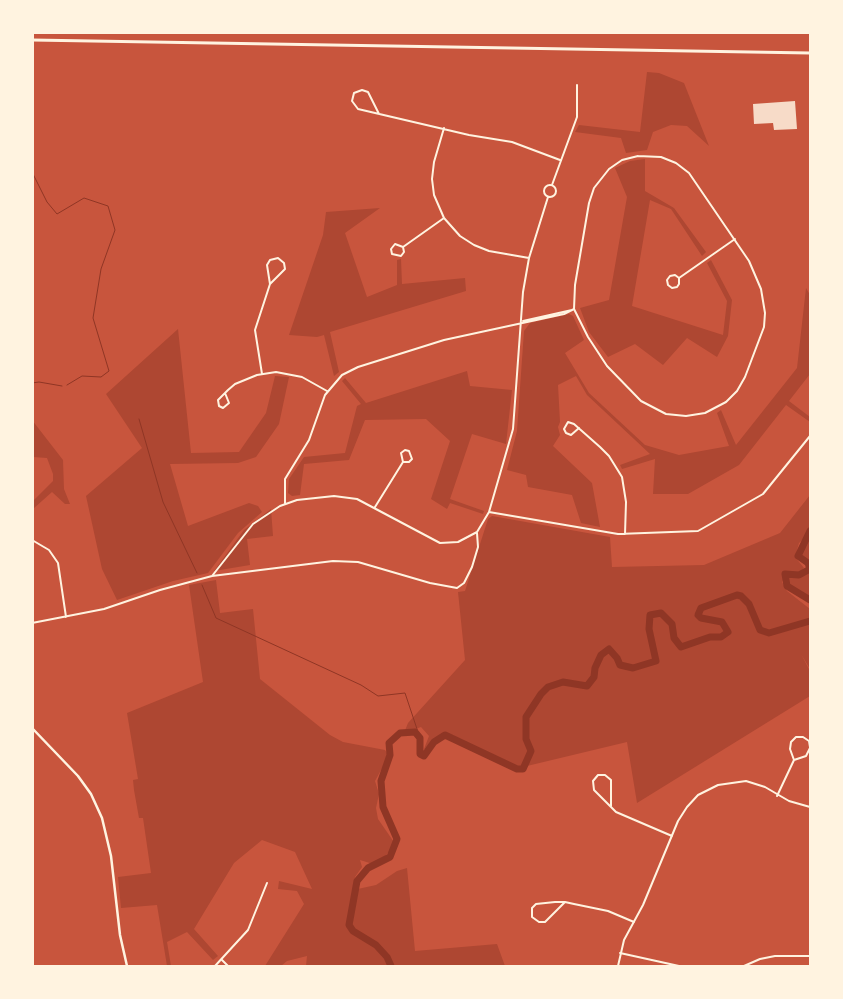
<!DOCTYPE html>
<style>
body{margin:0}
#map{position:relative;width:843px;height:999px;overflow:hidden;background:#c8553d;font-family:"Varela Round",sans-serif}
canvas{display:block}
.frame{position:absolute;inset:0;border:34px solid #fff3e0;pointer-events:none}
</style>
<div id="map">
<canvas width="843" height="999"></canvas>
<div class="frame"></div>
</div>
<script>
const g = document.querySelector('canvas').getContext('2d');
g.lineJoin = 'round';
function fillPath(path, color) {
  g.fillStyle = color;
  g.fill(path, 'evenodd');
}
function shape(rows) {
  const path = new Path2D();
  for (const r of rows) {
    if (r.length === 3) {
      path.moveTo(r[0] + r[2], r[1]);
      path.arc(r[0], r[1], r[2], 0, 2 * Math.PI);
      continue;
    }
    path.moveTo(r[0], r[1]);
    for (let i = 2; i < r.length; i += 2) path.lineTo(r[i], r[i + 1]);
  }
  return path;
}
function strokePath(path, color, width, dash) {
  g.strokeStyle = color;
  g.lineWidth = width;
  g.lineCap = dash ? 'butt' : 'round';
  g.setLineDash(dash || []);
  g.stroke(path);
}
fillPath(shape([
 [647,72,659,73,684,83,709,146,687,126,671,125,653,132,647,150,626,153,621,138,575,132,579,125,640,132],
 [645,159,645,191,674,208,706,252,702,256,671,209,650,200,632,306,723,335,727,301,707,263,711,260,732,300,728,336,717,357,687,338,663,365,635,344,608,357,589,332,580,308,609,300,627,197,615,168,630,161],
 [380,208,345,233,367,297,397,285,397,260,401,259,402,284,465,278,466,291,330,332,339,372,334,376,324,335,317,337,289,335,323,235,326,212],
 [806,288,810,295,810,374,789,401,810,417,810,422,786,405,739,465,688,494,653,494,655,459,622,469,620,465,650,454,587,395,576,376,558,385,560,422,558,427,560,435,553,446,592,483,600,527,581,523,572,495,528,487,526,475,507,470,517,431,524,331,530,323,569,314,573,316,584,340,565,353,589,393,645,445,679,455,729,446,717,413,721,410,736,445,797,368],
 [178,329,191,453,239,452,266,413,275,376,289,377,279,424,256,457,238,463,170,464,188,526,249,503,258,506,262,512,238,533,208,573,173,581,117,600,102,569,86,496,142,448,106,394],
 [467,371,470,386,512,390,506,444,472,434,450,499,484,511,483,514,450,503,447,509,431,499,450,441,426,419,365,420,349,460,304,464,300,495,292,496,288,493,289,479,304,457,345,453,357,406,361,404,342,381,345,378,366,403],
 [32,420,63,460,64,489,70,504,65,504,52,492,33,509,33,501,53,481,53,474,47,458,33,457],
 [810,495,810,564,799,551,810,533,799,543,795,557,804,568,798,573,807,572,810,568,810,598,792,588,783,580,782,582,787,591,810,609,810,618,796,624,810,618,810,669,801,654,810,671,810,696,637,803,627,742,527,766,521,771,491,755,478,752,453,735,438,741,428,753,424,749,429,736,421,727,404,733,408,723,465,660,458,592,465,591,488,519,492,516,610,537,612,567,704,565,780,533],
 [271,509,273,536,247,539,250,565,214,571,244,530],
 [216,580,220,613,253,609,260,679,330,735,343,742,385,750,387,753,386,761,375,781,379,794,376,808,378,819,396,845,380,861,373,864,360,860,362,867,355,877,353,890,376,885,397,871,407,868,415,951,497,944,505,966,306,966,307,956,287,961,281,966,265,966,304,904,297,891,278,889,279,881,312,889,295,852,262,840,234,863,194,929,218,956,213,960,187,932,167,942,171,966,167,966,157,905,121,908,118,877,151,873,143,818,139,818,134,790,133,780,138,779,127,713,203,682,189,585]
]), '#ae4732');
strokePath(shape([
 [32,172,47,202,57,214,84,198,108,206,115,230,101,269,93,318,109,371,101,377,82,376,67,385],
 [32,383,39,382,62,386],
 [139,419,163,502,197,573],
 [202,585,216,618,361,685,378,696,405,693,420,738]
]), '#8f3625', 1);
strokePath(shape([
 [810,531,798,556,808,563,810,569,799,575,785,574,787,586,810,600],
 [391,966,387,957,376,945,353,931,349,925,357,881,368,868,390,857,397,839,383,807,381,781,390,755,389,743,400,733,415,732,420,738,420,754,424,756,434,742,445,735,517,769,523,769,531,751,526,739,526,717,541,694,548,687,563,682,587,686,594,677,595,668,601,655,609,649,617,658,620,665,633,668,656,661,649,629,650,615,661,613,672,624,674,638,681,647,710,637,721,637,728,632,722,622,701,618,698,615,701,608,737,595,741,596,749,604,760,630,769,633,810,621]
]), '#8f3625', 7);
fillPath(shape([
 [795,101,797,129,774,130,773,123,754,124,753,104]
]), '#f7dbc8');
strokePath(shape([
 [379,114,368,92,362,90,354,93,352,101,358,109,469,135,512,142,560,160],
 [444,128,434,162,432,179,434,195,444,218,460,236,474,245,489,251,529,258],
 [638,156,661,157,676,163,689,173,749,261,761,289,765,313,764,327,745,377,737,391,726,402,705,413,686,416,666,414,641,401,607,366,588,337,574,309,575,285,589,203,594,188,609,169,622,160,638,156],
 [550,191,6],
 [552,185,577,117,577,85],
 [403,247,395,244,391,249,392,254,401,256,404,252,403,247,444,218],
 [679,278,675,275,670,276,667,280,668,285,672,288,677,287,679,284,679,278,735,239],
 [523,321,572,310],
 [262,374,255,330,270,284,285,269,284,263,278,258,270,260,267,265,270,284],
 [225,393,229,403,223,408,219,406,218,400,228,390,235,384,257,375,276,372,302,377,327,391],
 [579,428,571,435,566,433,564,429,568,422,574,424,600,447,609,456,622,477,626,502,625,534],
 [285,503,285,479,309,440,325,395,342,375,358,367,444,340,564,314,574,309],
 [375,507,403,462,409,462,412,459,409,451,405,450,401,453,403,462],
 [489,512,618,534,698,531,763,494,810,436],
 [32,540,49,550,58,563,66,617],
 [212,576,253,524,280,506,297,500,334,496,357,499,440,543,458,542,477,532,489,512,513,429,523,292,529,258,548,197],
 [32,623,104,609,160,590,212,576,333,561,358,562,430,583,457,588,464,583,472,567,478,547,477,533],
 [794,760,806,756,810,748],
 [777,796,794,760,790,749,791,742,796,737,803,737,809,741,810,747],
 [611,806,611,780,605,775,598,775,593,781,594,790,616,812,672,836],
 [565,902,545,922,539,922,532,917,532,908,536,904,555,902,565,902,574,904,608,911,634,922],
 [620,953,679,966],
 [222,960,228,966],
 [215,966,248,930,267,883],
 [618,966,624,940,643,905,678,821,687,807,698,795,718,785,746,781,765,787,789,801,810,807],
 [744,966,760,959,775,956,810,956]
]), '#fff3e0', 2);
strokePath(shape([
 [32,728,78,776,91,794,102,818,111,856,120,935,127,966]
]), '#fff3e0', 2.5);
strokePath(shape([
 [32,40,810,53]
]), '#fff3e0', 3);
</script>
